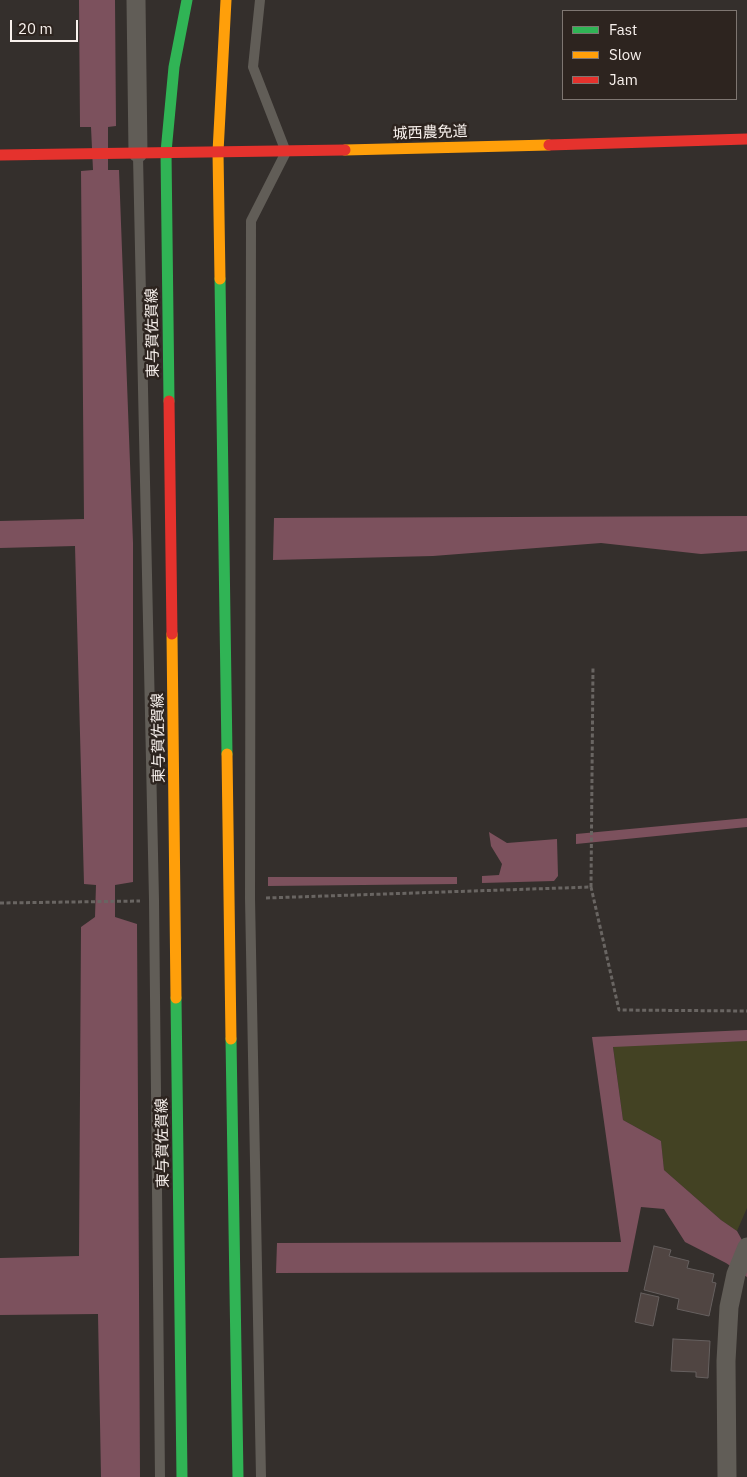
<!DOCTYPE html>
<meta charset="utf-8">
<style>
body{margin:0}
#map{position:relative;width:747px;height:1477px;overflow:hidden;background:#342f2c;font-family:"IBM Plex Sans",sans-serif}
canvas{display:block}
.legend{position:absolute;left:562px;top:10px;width:175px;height:90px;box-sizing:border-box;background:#2d241f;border:1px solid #7e7671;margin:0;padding:6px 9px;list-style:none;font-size:15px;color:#f8f1ed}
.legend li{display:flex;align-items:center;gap:10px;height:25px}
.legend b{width:25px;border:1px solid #7e7671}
.scale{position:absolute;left:10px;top:20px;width:68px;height:22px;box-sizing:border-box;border:2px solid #f8f1ed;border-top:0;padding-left:6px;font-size:15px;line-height:18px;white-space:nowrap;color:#f8f1ed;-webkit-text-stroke:4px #2d241f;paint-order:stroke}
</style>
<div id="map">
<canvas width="747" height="1477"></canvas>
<ul class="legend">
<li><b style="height:6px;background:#30b455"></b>Fast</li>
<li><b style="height:6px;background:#ff9f0a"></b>Slow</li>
<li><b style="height:6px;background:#e5322d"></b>Jam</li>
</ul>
<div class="scale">20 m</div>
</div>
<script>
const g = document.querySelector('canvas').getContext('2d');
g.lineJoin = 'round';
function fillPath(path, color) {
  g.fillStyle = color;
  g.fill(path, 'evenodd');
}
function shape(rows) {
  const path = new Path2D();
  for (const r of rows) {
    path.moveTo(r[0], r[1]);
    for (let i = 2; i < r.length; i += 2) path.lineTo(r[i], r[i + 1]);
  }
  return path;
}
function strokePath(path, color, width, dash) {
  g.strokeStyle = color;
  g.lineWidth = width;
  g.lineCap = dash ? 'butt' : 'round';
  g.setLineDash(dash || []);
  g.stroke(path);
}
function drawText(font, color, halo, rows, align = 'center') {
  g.font = font + ' "IBM Plex Sans","Noto Sans JP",sans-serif';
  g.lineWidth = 5;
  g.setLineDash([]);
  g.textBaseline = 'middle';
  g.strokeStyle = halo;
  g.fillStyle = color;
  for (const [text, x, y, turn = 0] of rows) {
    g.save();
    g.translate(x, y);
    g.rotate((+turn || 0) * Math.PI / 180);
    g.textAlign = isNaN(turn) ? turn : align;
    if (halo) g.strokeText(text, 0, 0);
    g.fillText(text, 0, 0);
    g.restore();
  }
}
fillPath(shape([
 [747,1041,747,1208,737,1231,721,1220,664,1170,661,1141,623,1120,613,1046]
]), '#434223');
fillPath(shape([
 [79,0,115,0,116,126,108,127,108,170,119,170,133,543,133,882,115,885,115,917,137,924,140,1477,101,1477,98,1314,0,1315,0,1258,79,1256,81,927,95,917,96,885,84,884,75,546,0,548,0,521,84,519,81,171,93,170,91,127,80,127],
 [747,516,747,551,701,554,601,543,433,556,273,560,274,518],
 [747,818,747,827,576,844,576,834],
 [489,832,507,843,557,839,558,876,554,881,482,883,482,876,499,875,502,864,491,846],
 [268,877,457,877,457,884,268,886],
 [747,1030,747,1041,613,1047,623,1120,661,1141,664,1170,721,1220,737,1231,747,1249,747,1277,726,1263,685,1242,664,1209,641,1207,628,1272,276,1273,277,1243,621,1242,592,1037]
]), '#7c515d');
const building = shape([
 [654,1246,671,1250,669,1256,689,1261,687,1268,714,1274,712,1282,716,1283,709,1316,677,1309,679,1299,644,1290,654,1246],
 [641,1293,659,1297,653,1326,635,1322,641,1293],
 [673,1339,710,1341,708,1378,696,1377,696,1372,671,1371,673,1339]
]);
fillPath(building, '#504542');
strokePath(building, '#66605f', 1);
strokePath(shape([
 [591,887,593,667],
 [266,898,591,887,619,1010,747,1011],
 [0,903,140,901]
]), '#696562', 3, [4, 2.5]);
strokePath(shape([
 [260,0,253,67,286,152,251,221,250,898,261,1477],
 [138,156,154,900,160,1477]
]), '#615d57', 10);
strokePath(shape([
 [136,0,138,153],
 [727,1477,726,1361,729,1307,736,1274,747,1247]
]), '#615d57', 19);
strokePath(shape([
 [220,279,227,754],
 [169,401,166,152,174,67,187,0],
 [176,998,182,1477],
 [231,1039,238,1477]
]), '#30b455', 11);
strokePath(shape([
 [345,150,549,145],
 [220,279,218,152,226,0],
 [172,634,176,998],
 [227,754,231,1039]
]), '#ff9f0a', 11);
strokePath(shape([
 [549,145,747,139],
 [0,155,345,150],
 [169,401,172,634]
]), '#e5322d', 11);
drawText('15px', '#f8f1ed', '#2d241f', [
 ["城西農免道",430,133,-2],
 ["東与賀佐賀線",153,333,-91],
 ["東与賀佐賀線",159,738,-91],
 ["東与賀佐賀線",163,1143,-91]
]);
</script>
